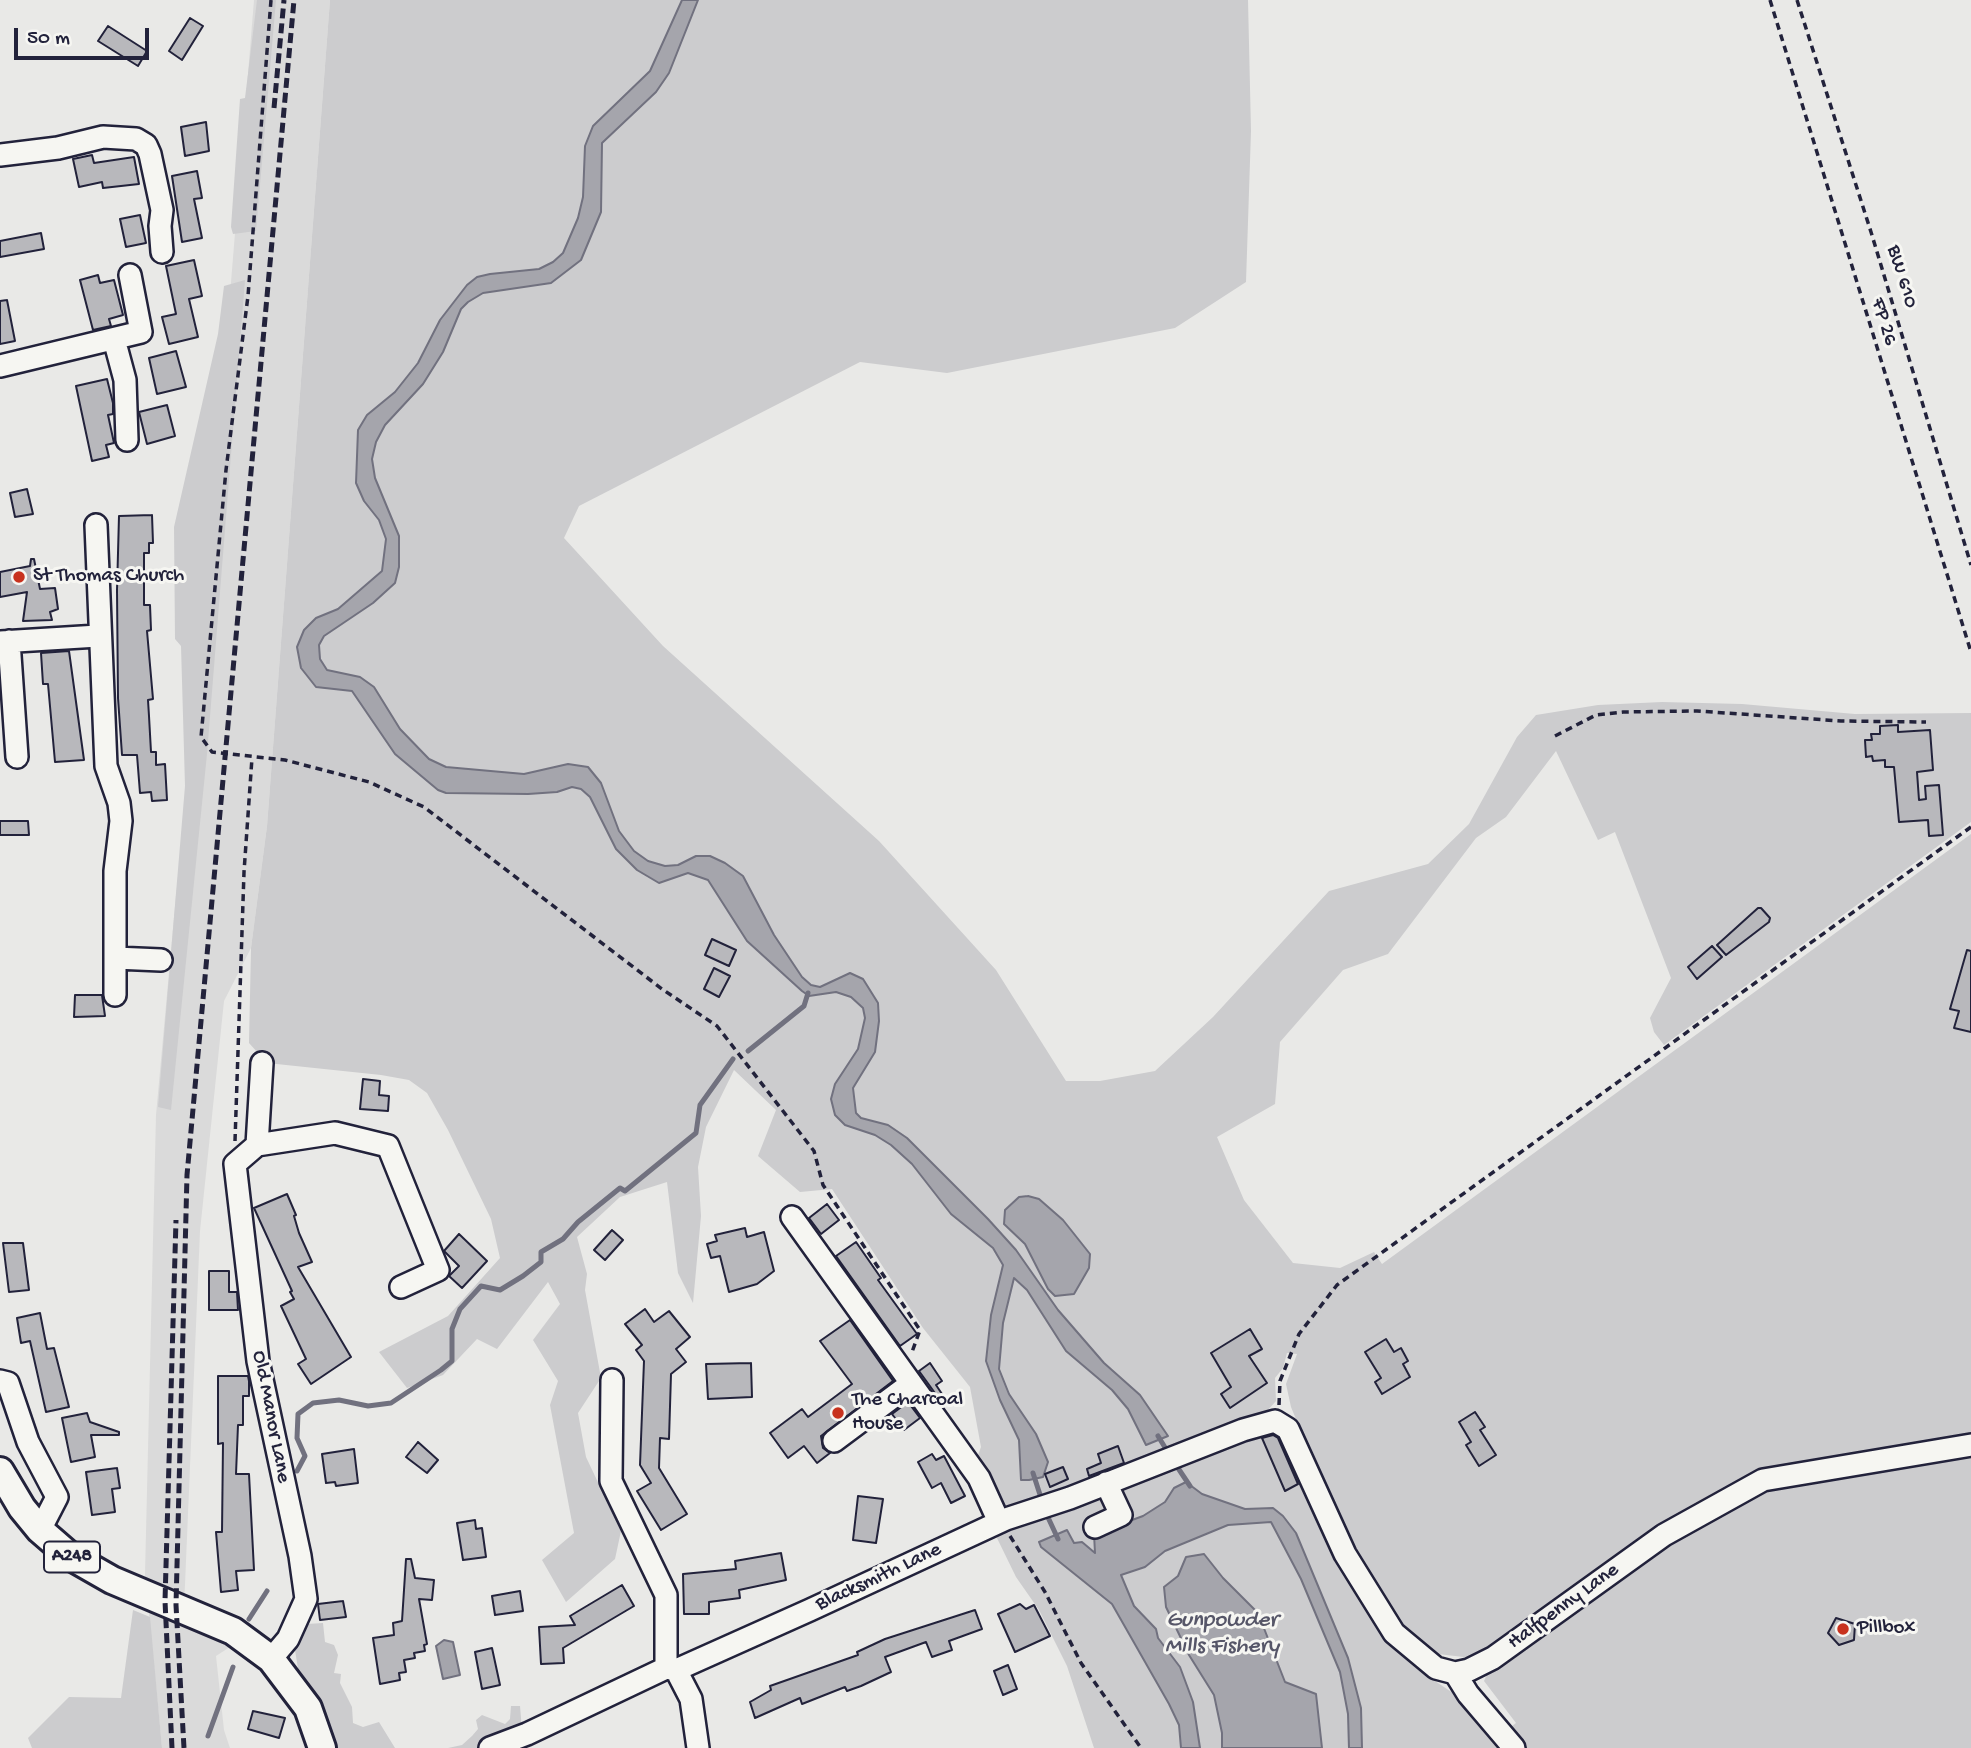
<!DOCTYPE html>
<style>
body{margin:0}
#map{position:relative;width:1971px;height:1748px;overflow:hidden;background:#e9e9e7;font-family:"Gochi Hand",sans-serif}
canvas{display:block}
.scale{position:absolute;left:14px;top:28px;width:135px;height:32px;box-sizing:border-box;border:4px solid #22223b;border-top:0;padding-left:9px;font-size:21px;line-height:24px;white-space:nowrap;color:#22223b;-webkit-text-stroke:5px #f6f6f2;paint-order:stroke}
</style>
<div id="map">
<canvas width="1971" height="1748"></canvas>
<div class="scale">50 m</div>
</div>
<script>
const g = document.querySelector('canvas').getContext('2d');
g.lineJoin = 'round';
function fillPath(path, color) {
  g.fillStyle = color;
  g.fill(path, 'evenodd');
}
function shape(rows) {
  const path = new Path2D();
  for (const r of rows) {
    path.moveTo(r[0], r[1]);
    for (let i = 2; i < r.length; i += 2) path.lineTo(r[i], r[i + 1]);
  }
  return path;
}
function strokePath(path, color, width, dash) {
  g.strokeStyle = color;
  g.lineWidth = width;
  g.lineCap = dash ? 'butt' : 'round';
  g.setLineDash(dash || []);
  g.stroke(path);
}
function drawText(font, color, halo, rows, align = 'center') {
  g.font = font + ' "Gochi Hand",sans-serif';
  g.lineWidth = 6;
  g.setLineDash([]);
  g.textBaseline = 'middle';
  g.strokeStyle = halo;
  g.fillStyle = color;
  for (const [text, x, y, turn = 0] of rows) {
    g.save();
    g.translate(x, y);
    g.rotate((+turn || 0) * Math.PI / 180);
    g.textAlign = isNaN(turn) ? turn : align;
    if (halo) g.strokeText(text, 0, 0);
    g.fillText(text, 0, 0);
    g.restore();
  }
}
fillPath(shape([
 [254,0,330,0,267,826,251,948,224,1001,200,1231,184,1608,189,1627,233,1645,216,1656,224,1730,230,1748,162,1748,145,1574,156,1115,176,895,187,822]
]), '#dadada');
fillPath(shape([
 [257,0,276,0,256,231,233,234,231,227,240,99,245,98],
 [330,0,1248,0,1251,131,1246,282,1175,328,947,373,860,362,579,506,564,538,663,646,879,841,996,970,1066,1081,1100,1081,1155,1071,1213,1017,1329,891,1428,864,1469,824,1517,737,1536,715,1598,705,1662,702,1742,704,1855,714,1971,713,1971,822,1664,1045,1654,1032,1650,1018,1671,978,1615,832,1598,840,1556,751,1506,817,1476,838,1388,954,1343,970,1280,1042,1275,1104,1217,1137,1244,1200,1293,1263,1340,1268,1374,1252,1382,1264,1971,834,1971,1748,1094,1748,1067,1666,1039,1610,1016,1577,996,1536,1029,1518,1270,1431,1277,1432,1391,1638,1426,1675,1462,1699,1499,1736,1516,1723,1484,1681,1490,1668,1472,1658,1438,1654,1406,1633,1350,1550,1291,1407,1286,1384,1297,1354,1287,1353,1283,1368,1275,1378,1276,1401,1267,1411,1004,1514,975,1463,981,1447,970,1387,923,1328,832,1189,800,1192,758,1156,776,1110,734,1070,706,1127,698,1167,701,1216,693,1303,678,1273,667,1182,620,1197,577,1237,587,1274,585,1290,601,1378,578,1413,586,1457,621,1531,615,1559,566,1602,542,1560,574,1533,550,1405,558,1381,533,1340,560,1304,548,1282,497,1349,477,1339,443,1375,407,1388,379,1352,448,1316,500,1258,491,1219,448,1130,427,1093,409,1080,381,1075,267,1063,249,1043,251,948,267,826],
 [245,280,207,754,171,1110,158,1107,185,786,181,646,175,639,174,527,218,334,224,286],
 [133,1610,150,1617,162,1748,32,1748,28,1738,69,1697,121,1698],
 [323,1623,325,1642,334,1645,338,1655,334,1673,341,1674,340,1683,352,1707,353,1723,363,1727,379,1722,395,1748,329,1748,299,1675,291,1625],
 [511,1706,520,1706,522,1730,497,1748,448,1748,462,1745,472,1736,478,1729,476,1720,482,1715,505,1724,510,1719]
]), '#ccccce');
const water = shape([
 [682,0,698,0,669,73,656,92,602,143,601,212,581,260,551,283,483,293,468,302,461,309,443,352,423,384,385,425,376,442,372,459,375,478,399,536,399,567,395,583,373,603,324,636,319,645,320,659,327,670,360,677,374,687,400,729,429,759,446,767,524,774,568,764,588,767,601,783,619,831,634,851,648,861,665,866,678,865,696,856,710,856,725,863,743,876,774,935,802,977,811,985,820,987,850,973,863,979,878,1003,879,1021,875,1052,853,1088,856,1113,861,1118,888,1125,907,1138,988,1219,1016,1250,1058,1310,1104,1363,1140,1395,1168,1436,1146,1445,1128,1409,1112,1390,1066,1351,1027,1290,1014,1278,1003,1323,999,1369,1009,1394,1036,1434,1048,1462,1043,1477,1029,1480,1021,1480,1019,1440,1000,1400,986,1361,991,1315,1003,1265,993,1248,951,1214,912,1164,891,1145,875,1135,845,1125,835,1115,831,1099,835,1084,858,1049,865,1018,863,1008,851,997,836,992,809,996,802,991,747,941,708,880,688,873,659,883,637,870,616,849,590,797,581,789,572,787,557,792,528,794,446,793,438,790,395,754,352,691,316,687,301,668,297,647,304,630,316,618,338,609,382,571,386,539,379,520,364,501,356,483,358,430,367,415,395,392,418,363,440,320,467,285,477,277,490,274,539,269,553,262,563,253,578,218,583,197,585,146,593,126,650,71,682,0],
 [1028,1196,1039,1199,1063,1220,1090,1254,1089,1268,1074,1294,1055,1296,1048,1289,1025,1244,1004,1224,1005,1210,1019,1197,1028,1196],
 [1186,1482,1202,1494,1245,1509,1273,1508,1283,1516,1296,1533,1348,1658,1361,1708,1362,1748,1349,1748,1348,1714,1340,1672,1301,1579,1271,1522,1228,1525,1165,1551,1145,1567,1121,1575,1134,1606,1156,1629,1158,1638,1180,1667,1193,1702,1200,1748,1181,1748,1179,1725,1169,1704,1112,1604,1041,1547,1039,1542,1067,1530,1074,1543,1082,1542,1095,1553,1094,1534,1143,1516,1165,1502,1174,1488,1186,1482],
 [1204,1554,1223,1578,1258,1613,1285,1682,1316,1694,1322,1748,1222,1748,1222,1733,1214,1695,1189,1655,1166,1607,1164,1587,1178,1576,1186,1557,1204,1554],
 [444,1640,453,1642,460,1675,443,1679,436,1646,444,1640]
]);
fillPath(water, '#a5a5ac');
strokePath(water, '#71717f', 2);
strokePath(shape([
 [748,1051,804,1006,808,993],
 [1158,1436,1169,1454],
 [1174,1462,1190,1486],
 [297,1471,305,1456,297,1438,298,1414,313,1403,339,1400,368,1406,391,1403,441,1370,452,1361,452,1329,460,1309,481,1286,500,1290,523,1276,541,1262,541,1252,563,1239,578,1222,620,1188,625,1191,696,1133,700,1105,733,1059],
 [1033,1473,1043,1504],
 [1046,1513,1058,1539],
 [249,1619,267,1591],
 [208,1736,233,1667]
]), '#71717f', 5);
const building = shape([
 [190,18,203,26,182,60,169,51,190,18],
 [108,26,147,51,138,66,98,41,108,26],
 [206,122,209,151,185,156,181,127,206,122],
 [92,155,94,163,134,157,139,184,103,188,102,182,79,187,73,159,92,155],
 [197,171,202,198,194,199,202,238,182,242,172,176,197,171],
 [140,215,146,243,126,247,120,219,140,215],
 [41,233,44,249,0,257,0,241,41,233],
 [194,260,202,296,189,299,198,337,169,344,162,317,176,314,166,266,194,260],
 [98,275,100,283,114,280,123,315,109,319,111,326,93,330,80,280,98,275],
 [7,300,15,341,0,344,0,301,7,300],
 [176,351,186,387,157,394,149,358,176,351],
 [107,379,113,403,113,414,108,415,114,443,106,445,109,457,92,461,76,386,107,379],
 [167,405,175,436,147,444,139,412,167,405],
 [27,489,33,514,15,517,10,493,27,489],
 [152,515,153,543,149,543,149,553,144,553,144,605,150,605,151,630,147,631,153,699,148,700,149,716,151,752,156,752,156,765,165,764,167,800,152,801,151,792,140,793,137,755,122,755,118,698,117,590,119,516,152,515],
 [31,559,34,559,40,589,55,588,58,609,50,612,52,620,23,621,27,592,0,597,0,572,30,566,31,559],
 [69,651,84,760,55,762,48,684,43,684,41,653,69,651],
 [1898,725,1898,732,1930,730,1933,770,1917,772,1919,800,1926,799,1925,786,1939,785,1943,835,1929,836,1928,820,1899,822,1894,767,1885,767,1885,760,1873,761,1872,756,1866,757,1865,740,1872,740,1871,734,1880,734,1880,726,1898,725],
 [0,821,28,821,29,835,0,835,0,821],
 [1758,908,1761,908,1770,918,1769,922,1726,955,1717,945,1758,908],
 [712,939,736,950,729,966,705,955,712,939],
 [1712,946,1722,957,1697,979,1688,967,1712,946],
 [1967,950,1971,951,1971,1032,1954,1028,1959,1011,1950,1009,1967,950],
 [714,968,730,976,719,997,704,989,714,968],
 [75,995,102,995,105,1016,74,1017,75,995],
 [363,1079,380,1081,379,1095,389,1096,388,1111,360,1109,363,1079],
 [287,1194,296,1215,294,1216,299,1233,312,1262,298,1267,351,1357,311,1384,298,1364,306,1359,281,1306,294,1299,290,1292,292,1291,254,1208,287,1194],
 [827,1204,839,1220,821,1234,809,1218,827,1204],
 [745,1228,747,1237,764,1232,774,1271,757,1284,729,1292,720,1256,711,1258,707,1244,717,1241,715,1235,745,1228],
 [612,1230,623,1240,605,1260,594,1250,612,1230],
 [459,1234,487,1261,462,1288,449,1276,459,1266,444,1251,459,1234],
 [856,1242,881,1278,878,1280,917,1334,900,1346,836,1256,856,1242],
 [3,1243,23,1243,29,1290,9,1292,3,1243],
 [209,1271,229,1271,229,1292,237,1292,238,1310,209,1310,209,1271],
 [645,1309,654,1322,669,1311,690,1337,676,1349,686,1362,671,1374,669,1439,660,1438,659,1468,687,1514,661,1530,637,1491,651,1483,640,1465,644,1361,636,1350,642,1345,625,1324,645,1309],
 [40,1313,47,1349,54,1348,69,1407,46,1412,30,1341,21,1343,17,1318,40,1313],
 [850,1320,893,1381,821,1436,823,1448,830,1453,817,1463,804,1446,788,1458,770,1433,802,1409,808,1417,852,1384,820,1341,850,1320],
 [1250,1329,1262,1349,1249,1356,1267,1383,1230,1408,1221,1394,1231,1387,1211,1353,1250,1329],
 [1386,1339,1394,1352,1401,1348,1408,1361,1403,1364,1410,1377,1382,1394,1375,1382,1381,1378,1365,1352,1386,1339],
 [751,1363,752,1397,708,1399,706,1364,751,1363],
 [930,1363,942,1381,936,1385,944,1397,940,1400,919,1371,930,1363],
 [218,1376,248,1376,249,1381,249,1396,243,1396,243,1425,238,1425,236,1474,249,1474,254,1570,236,1571,238,1590,221,1592,216,1532,222,1532,223,1443,218,1444,218,1376],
 [908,1402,920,1418,904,1430,892,1414,908,1402],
 [1475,1412,1485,1427,1480,1430,1496,1455,1479,1466,1466,1445,1471,1442,1459,1422,1475,1412],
 [87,1413,90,1422,119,1432,119,1435,91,1435,95,1457,71,1462,62,1418,87,1413],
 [1273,1435,1278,1438,1298,1484,1285,1491,1262,1438,1273,1435],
 [418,1442,438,1460,427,1473,406,1457,418,1442],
 [1118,1446,1124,1463,1089,1476,1087,1469,1101,1463,1098,1454,1118,1446],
 [354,1449,358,1483,336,1486,335,1482,326,1483,322,1454,354,1449],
 [932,1454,936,1460,944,1456,965,1496,951,1503,941,1483,932,1488,918,1462,932,1454],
 [1063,1467,1068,1479,1050,1487,1045,1474,1063,1467],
 [117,1468,120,1488,112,1489,115,1512,92,1515,86,1472,117,1468],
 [858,1496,883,1499,876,1543,853,1540,858,1496],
 [475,1520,476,1529,482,1528,486,1557,463,1560,457,1523,475,1520],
 [781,1553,786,1580,739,1590,740,1598,709,1602,709,1614,684,1614,683,1574,736,1569,735,1561,781,1553],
 [406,1559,411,1559,415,1578,434,1580,432,1600,419,1599,427,1644,424,1645,425,1651,414,1653,415,1658,404,1660,406,1672,399,1673,400,1680,380,1684,373,1638,394,1635,393,1623,402,1621,406,1559],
 [622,1585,634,1606,563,1648,564,1663,541,1664,539,1627,575,1625,570,1616,622,1585],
 [520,1591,523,1611,495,1615,492,1596,520,1591],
 [343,1601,346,1617,320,1620,318,1604,343,1601],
 [1020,1604,1026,1609,1034,1605,1050,1636,1015,1652,998,1614,1020,1604],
 [975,1610,982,1629,949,1641,952,1650,932,1657,926,1642,885,1657,891,1672,861,1686,847,1691,845,1687,802,1704,800,1698,755,1718,750,1702,771,1690,770,1686,858,1655,857,1652,885,1639,975,1610],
 [1836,1618,1855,1624,1854,1640,1839,1645,1828,1633,1836,1618],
 [492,1648,500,1685,482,1689,475,1652,492,1648],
 [1008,1665,1017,1689,1003,1695,994,1671,1008,1665],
 [253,1711,285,1718,279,1738,248,1729,253,1711]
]);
fillPath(building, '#b8b8bc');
strokePath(building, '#22223b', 2);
const minor = shape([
 [0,155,58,148,103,137,136,139,146,145,150,154,162,210,160,226,162,252],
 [114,339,125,380,127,440],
 [0,366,141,332,130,275],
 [96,525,106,766,119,803,121,821,115,871,115,995],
 [9,641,17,757],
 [0,642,98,636],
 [115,958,161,960],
 [257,1145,262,1063],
 [792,1217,979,1478,999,1522],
 [612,1380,611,1481,666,1595,666,1668],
 [0,1381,8,1383,28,1442,57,1497,40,1530],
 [834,1441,909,1385],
 [1095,1527,1121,1515,1106,1483],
 [271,1659,288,1639,306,1599,300,1556,258,1361,235,1164,257,1145,335,1133,388,1146,438,1270,401,1287],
 [676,1670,691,1699,698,1748],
 [1455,1673,1468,1694,1514,1748],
 [490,1748,527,1734,666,1668,676,1670,810,1610,1006,1519,1070,1498,1243,1430,1275,1421,1288,1429,1345,1554,1394,1633,1436,1668,1455,1673,1469,1670,1493,1658,1664,1535,1763,1480,1971,1445]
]);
const major = shape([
 [0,1471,22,1508,40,1530,70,1556,112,1580,233,1631,271,1659,308,1708,322,1748]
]);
strokePath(minor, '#22223b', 26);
strokePath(major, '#22223b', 32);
strokePath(shape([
 [271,0,248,296,226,470,201,737,212,752,285,760,369,782,424,807,662,989,717,1026,814,1151,823,1185,920,1330,912,1352],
 [1770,0,1971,652],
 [1797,0,1871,232,1971,565],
 [1555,736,1596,715,1623,712,1697,711,1841,721,1926,722],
 [235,1141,244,872,252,758],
 [1279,1405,1280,1381,1299,1334,1337,1285,1971,827],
 [1010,1536,1045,1592,1081,1663,1141,1748]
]), '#22223b', 3.5, [7, 5]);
strokePath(minor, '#f6f6f2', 21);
strokePath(major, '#f6f6f2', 26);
strokePath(shape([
 [274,108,284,0],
 [172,1748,165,1601,176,1220],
 [184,1748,176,1605,187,1175,294,0]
]), '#22223b', 5, [10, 5]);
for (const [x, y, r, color] of [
 [19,577,7,"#c8321e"],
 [838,1413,7,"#c8321e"],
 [1843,1629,7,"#c8321e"]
]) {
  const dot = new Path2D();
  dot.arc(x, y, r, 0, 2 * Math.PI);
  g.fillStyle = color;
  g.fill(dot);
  strokePath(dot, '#f6f6f2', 2.5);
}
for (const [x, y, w] of [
 [72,1557,56]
]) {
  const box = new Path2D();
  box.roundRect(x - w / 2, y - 15.5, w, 31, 5);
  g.fillStyle = '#f6f6f2';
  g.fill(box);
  strokePath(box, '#22223b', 2);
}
drawText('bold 19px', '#22223b', null, [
 ["A248",72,1557]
]);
drawText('21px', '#22223b', '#f6f6f2', [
 ["BW 610",1901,277,73],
 ["FP 26",1883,322,73],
 ["Old Manor Lane",270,1417,79],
 ["Blacksmith Lane",879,1578,-25],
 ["Halfpenny Lane",1564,1607,-36]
]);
drawText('21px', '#22223b', '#f6f6f2', [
 ["St Thomas Church",33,577],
 ["The Charcoal",852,1401],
 ["House",852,1425],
 ["Pillbox",1857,1629]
], 'left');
drawText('italic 23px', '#565668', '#f6f6f2', [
 ["Gunpowder",1222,1621],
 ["Mills Fishery",1222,1647]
]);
</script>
